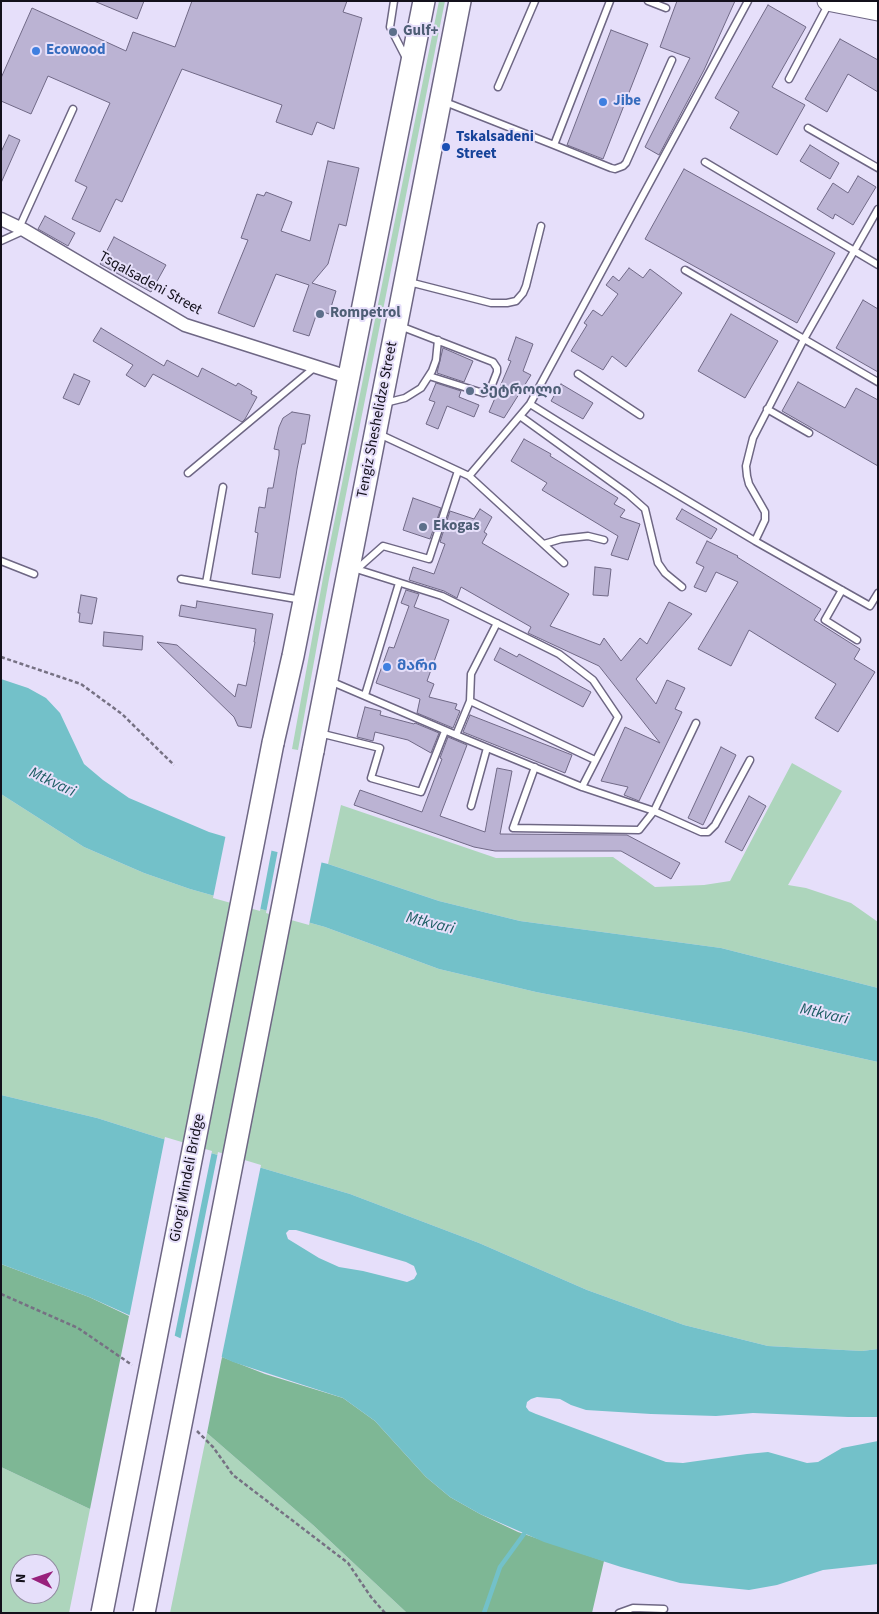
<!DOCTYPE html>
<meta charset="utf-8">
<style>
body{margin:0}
#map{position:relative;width:879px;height:1614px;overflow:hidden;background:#e6dffa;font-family:"Source Sans 3",sans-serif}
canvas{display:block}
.frame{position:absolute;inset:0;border:2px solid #13101b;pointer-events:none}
.north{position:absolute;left:10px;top:1554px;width:50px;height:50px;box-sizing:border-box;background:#e6dffa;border:1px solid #928ca1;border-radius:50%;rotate:273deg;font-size:14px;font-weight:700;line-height:20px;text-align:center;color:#13101b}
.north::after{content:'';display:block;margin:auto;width:18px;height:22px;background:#98217c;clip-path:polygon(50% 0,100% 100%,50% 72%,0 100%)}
</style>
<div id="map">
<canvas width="879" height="1614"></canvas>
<div class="frame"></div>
<div class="north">N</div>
</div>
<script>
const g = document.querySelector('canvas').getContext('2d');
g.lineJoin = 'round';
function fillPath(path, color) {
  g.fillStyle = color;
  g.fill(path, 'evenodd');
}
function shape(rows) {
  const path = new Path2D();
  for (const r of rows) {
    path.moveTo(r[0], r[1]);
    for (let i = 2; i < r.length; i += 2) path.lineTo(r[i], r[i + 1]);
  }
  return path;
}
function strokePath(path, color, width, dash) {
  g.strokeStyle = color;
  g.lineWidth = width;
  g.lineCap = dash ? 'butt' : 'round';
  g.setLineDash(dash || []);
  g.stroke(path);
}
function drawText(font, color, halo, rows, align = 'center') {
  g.font = font + ' "Source Sans 3","Noto Sans Georgian",sans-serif';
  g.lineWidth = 4;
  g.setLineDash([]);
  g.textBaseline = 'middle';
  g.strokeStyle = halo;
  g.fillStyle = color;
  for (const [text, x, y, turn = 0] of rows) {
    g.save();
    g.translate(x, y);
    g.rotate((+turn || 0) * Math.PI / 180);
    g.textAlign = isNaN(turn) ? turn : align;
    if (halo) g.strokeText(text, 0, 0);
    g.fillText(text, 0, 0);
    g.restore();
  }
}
fillPath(shape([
 [439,1,445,1,329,579,298,750,292,749,323,578],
 [792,763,842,791,788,885,806,888,851,903,878,922,878,988,721,948,520,921,439,901,328,864,341,805,496,858,613,857,655,887,704,885,730,881],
 [1,794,84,847,144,873,190,889,325,927,439,969,536,992,744,1032,878,1062,878,1349,862,1351,768,1346,684,1325,587,1290,479,1243,350,1194,160,1138,97,1118,1,1095],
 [207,1433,313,1525,407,1613,170,1613],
 [1,1467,90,1509,69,1613,1,1613],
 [20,1564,50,1564,50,1594,20,1594]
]), '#add5bc');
fillPath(shape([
 [1,1264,89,1297,129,1316,90,1509,1,1467],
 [222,1357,265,1374,343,1398,375,1421,426,1477,450,1497,480,1514,518,1532,604,1561,592,1613,407,1613,313,1525,207,1433]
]), '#7eb795');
fillPath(shape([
 [1,679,28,688,46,698,60,713,84,764,103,780,129,798,209,832,273,851,328,864,439,901,520,921,721,948,878,988,878,1062,744,1032,536,992,439,969,325,927,190,889,144,873,84,847,1,794],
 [1,1095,97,1118,160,1138,350,1194,479,1243,587,1290,684,1325,768,1346,862,1351,878,1349,878,1417,848,1417,753,1413,716,1416,651,1414,586,1410,571,1405,560,1399,549,1398,537,1397,531,1399,527,1402,526,1407,529,1411,536,1414,666,1462,683,1463,747,1454,768,1452,807,1463,818,1462,842,1448,878,1441,878,1564,823,1570,777,1585,749,1590,680,1583,621,1567,544,1542,480,1514,450,1497,426,1477,375,1421,343,1398,233,1362,89,1297,1,1264],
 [289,1230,296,1230,406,1262,414,1266,417,1274,414,1279,407,1282,363,1271,339,1267,319,1258,288,1239,286,1233]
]), '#73c1c9');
fillPath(shape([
 [226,834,272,848,260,911,213,898],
 [278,850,322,860,309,925,266,913],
 [165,1137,212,1151,174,1339,129,1318],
 [218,1152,261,1165,221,1360,180,1341]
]), '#e6dffa');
strokePath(shape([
 [484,1613,500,1567,524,1534]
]), '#73c1c9', 4.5);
const building = shape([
 [94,1,144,1,137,19,94,1],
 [192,1,347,1,343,12,362,18,334,129,317,122,312,135,276,122,282,105,182,69,122,202,116,199,100,232,72,219,87,187,75,181,110,103,48,76,31,114,1,101,1,78,32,8,126,51,133,32,175,47,192,1],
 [677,1,735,1,704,70,659,155,645,147,690,58,660,47,677,1],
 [768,5,806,27,772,87,805,105,777,155,730,128,739,112,715,98,768,5],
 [611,30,648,44,603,159,567,145,611,30],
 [840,39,878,60,878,92,848,74,827,112,805,99,840,39],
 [9,135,20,140,1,183,1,152,9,135],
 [810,145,839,163,830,179,800,161,810,145],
 [328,161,359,168,346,226,339,224,328,264,312,283,336,291,329,314,318,310,309,336,293,331,309,285,276,274,254,327,218,313,248,240,241,238,257,194,264,196,266,192,292,202,281,231,310,241,328,161],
 [684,169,835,253,797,323,645,239,684,169],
 [858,176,876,187,853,225,835,214,833,219,817,209,833,183,848,193,858,176],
 [45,216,75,233,68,246,38,229,45,216],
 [114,237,166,265,151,292,100,264,114,237],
 [629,268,643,278,650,269,682,293,626,367,612,356,603,370,571,351,587,325,584,323,593,310,602,316,618,294,606,285,613,276,619,281,629,268],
 [863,300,878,309,878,372,836,348,863,300],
 [731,314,778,341,745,398,698,371,731,314],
 [101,328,164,366,167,360,198,377,202,368,236,386,238,383,252,391,251,394,257,397,245,419,242,422,153,374,145,387,126,375,133,365,93,341,101,328],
 [516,337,533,344,523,371,531,375,504,418,489,412,511,361,508,360,516,337],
 [443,348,473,361,464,382,437,373,443,348],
 [74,374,90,381,79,405,63,398,74,374],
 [798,382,845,408,856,388,878,400,878,466,782,411,798,382],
 [436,383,461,391,459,397,479,405,474,417,447,406,438,429,426,424,435,402,429,400,436,383],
 [561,384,593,403,583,419,551,401,561,384],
 [292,412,310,415,305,444,302,444,297,469,280,578,252,574,258,533,255,532,259,507,265,508,268,488,273,488,279,455,279,450,274,449,279,427,283,418,292,412],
 [524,439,551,454,550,456,618,498,614,504,625,510,620,517,640,524,628,560,611,555,618,536,542,490,547,483,511,461,524,439],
 [413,498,441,508,430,539,403,530,413,498],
 [480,509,492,517,484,532,487,534,482,543,569,594,550,626,600,645,604,638,621,661,640,638,647,644,669,602,692,614,636,679,656,704,667,680,685,688,675,709,682,712,639,801,624,795,628,787,601,781,625,727,660,743,599,666,528,633,531,627,461,587,457,598,444,591,409,580,413,567,434,574,445,544,440,542,450,511,474,519,480,509],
 [682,509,717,529,711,539,676,519,682,509],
 [707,541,738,556,737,557,821,609,814,620,860,649,854,659,875,672,838,732,815,718,836,684,749,630,731,666,698,649,738,582,716,572,706,592,694,587,704,567,696,563,707,541],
 [595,567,611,569,608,596,593,595,595,567],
 [406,590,419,594,414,607,449,620,427,681,434,684,429,697,457,704,455,709,460,711,453,728,417,713,420,699,376,683,389,647,394,648,409,606,401,603,406,590],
 [81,595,97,598,92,624,79,622,80,613,78,613,81,595],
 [197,601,273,614,251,728,238,726,234,717,157,642,177,645,235,697,238,684,246,686,255,642,254,642,256,629,179,616,181,605,196,608,197,601],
 [104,632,143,636,142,650,103,646,104,632],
 [500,648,517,657,519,654,591,692,583,707,494,660,500,648],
 [365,707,381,711,380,715,414,724,415,723,439,733,431,753,408,740,375,732,373,741,357,737,365,707],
 [470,715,572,755,565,773,463,732,470,715],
 [448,737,467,745,440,816,485,832,497,768,512,771,500,834,627,835,680,863,671,879,621,851,495,851,474,847,354,805,360,790,422,812,442,759,440,758,448,737],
 [721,747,736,755,703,825,688,818,721,747],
 [749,796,766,806,742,851,725,842,749,796]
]);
fillPath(building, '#bbb3d3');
strokePath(building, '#706986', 1);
const service = shape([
 [394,1,390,27,406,58],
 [648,1,666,8],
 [789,79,829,3],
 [498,87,535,1],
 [445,102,554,145,610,1],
 [808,128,878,168],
 [554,145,611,168,615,169,623,166,626,163,672,60],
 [705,162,878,265],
 [19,228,73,109],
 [1,241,23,231],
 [685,270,878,382],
 [409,282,491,303,507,303,516,301,523,293,526,286,541,226],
 [400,326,493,362,497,368,497,372,490,390,483,393,429,376],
 [578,374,640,415],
 [385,403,405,398,421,388,432,371,436,360,438,340],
 [530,404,618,459,755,541,870,606,878,593],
 [767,409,809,433],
 [520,416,628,494,645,509,658,563,665,573,682,587],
 [379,434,469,476,530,404,748,1],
 [188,473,315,367],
 [469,476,564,563],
 [755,541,765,520,765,512,749,484,747,476,746,466,753,438,804,339,878,209],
 [544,544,561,539,588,536,604,540],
 [1,561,34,574],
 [353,568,442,596,559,654,593,680,618,717,582,787],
 [356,570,383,546,429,559,458,471],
 [181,579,302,600],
 [206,583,223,487],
 [842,590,825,620,857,640],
 [330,681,456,735,582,787,654,811,701,832,708,832,715,825,750,760],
 [365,695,399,583],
 [470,701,595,760],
 [319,733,380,748,371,778,421,792,445,731],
 [456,735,470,701,471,674,497,623],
 [535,767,513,828,639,830,654,811,696,723],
 [471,806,487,748],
 [619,1613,633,1608,664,1609]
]);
const minor = shape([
 [1,219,24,230,185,325,348,377]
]);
const secondary = shape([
 [827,1,878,11]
]);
const primary = shape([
 [273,743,293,656,424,1],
 [313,751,460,1]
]);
strokePath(service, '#6e6784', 9);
strokePath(minor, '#6e6784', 15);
strokePath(secondary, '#6e6784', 21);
strokePath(primary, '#6e6784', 24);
strokePath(shape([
 [1,657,81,684,122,714,174,765],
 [1,1294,78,1328,132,1365],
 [197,1431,213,1447,233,1475,348,1563,371,1597,385,1613]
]), '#767183', 2.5, [4, 2.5]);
strokePath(service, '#fff', 6);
strokePath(minor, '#fff', 12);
strokePath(secondary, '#fff', 19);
strokePath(primary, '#fff', 21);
const primaryBridge = shape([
 [102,1613,273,743],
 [144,1613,313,751]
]);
strokePath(primaryBridge, '#6e6784', 24, []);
strokePath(primaryBridge, '#fff', 21);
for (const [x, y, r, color] of [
 [393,32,5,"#5c6f8a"],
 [36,51,5,"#3f7fe0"],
 [603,102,5,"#3f7fe0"],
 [446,147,5,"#1a4fb4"],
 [320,314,5,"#5c6f8a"],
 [470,391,5,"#5c6f8a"],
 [423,527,5,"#5c6f8a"],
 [387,667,5,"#3f7fe0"]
]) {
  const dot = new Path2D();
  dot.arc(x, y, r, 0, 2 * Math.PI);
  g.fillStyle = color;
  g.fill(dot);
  strokePath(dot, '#e6dffa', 2);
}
drawText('bold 15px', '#4e5e75', '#e6dffa', [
 ["Gulf+",403,32],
 ["Rompetrol",330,314],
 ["პეტროლი",480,391],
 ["Ekogas",433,527]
], 'left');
drawText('bold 15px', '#366cbe', '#e6dffa', [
 ["Ecowood",46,51],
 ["Jibe",613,102],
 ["მარი",397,667]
], 'left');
drawText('bold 15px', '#164399', '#e6dffa', [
 ["Tskalsadeni",456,138],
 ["Street",456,155]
], 'left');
drawText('15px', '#13101b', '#e6dffa', [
 ["Tsqalsadeni Street",150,284,29],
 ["Tengiz Sheshelidze Street",378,420,-79],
 ["Giorgi Mindeli Bridge",188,1178,-79]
]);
drawText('italic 16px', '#1c5d63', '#e6dffa', [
 ["Mtkvari",52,783,25],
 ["Mtkvari",430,924,14],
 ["Mtkvari",824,1015,13]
]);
</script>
